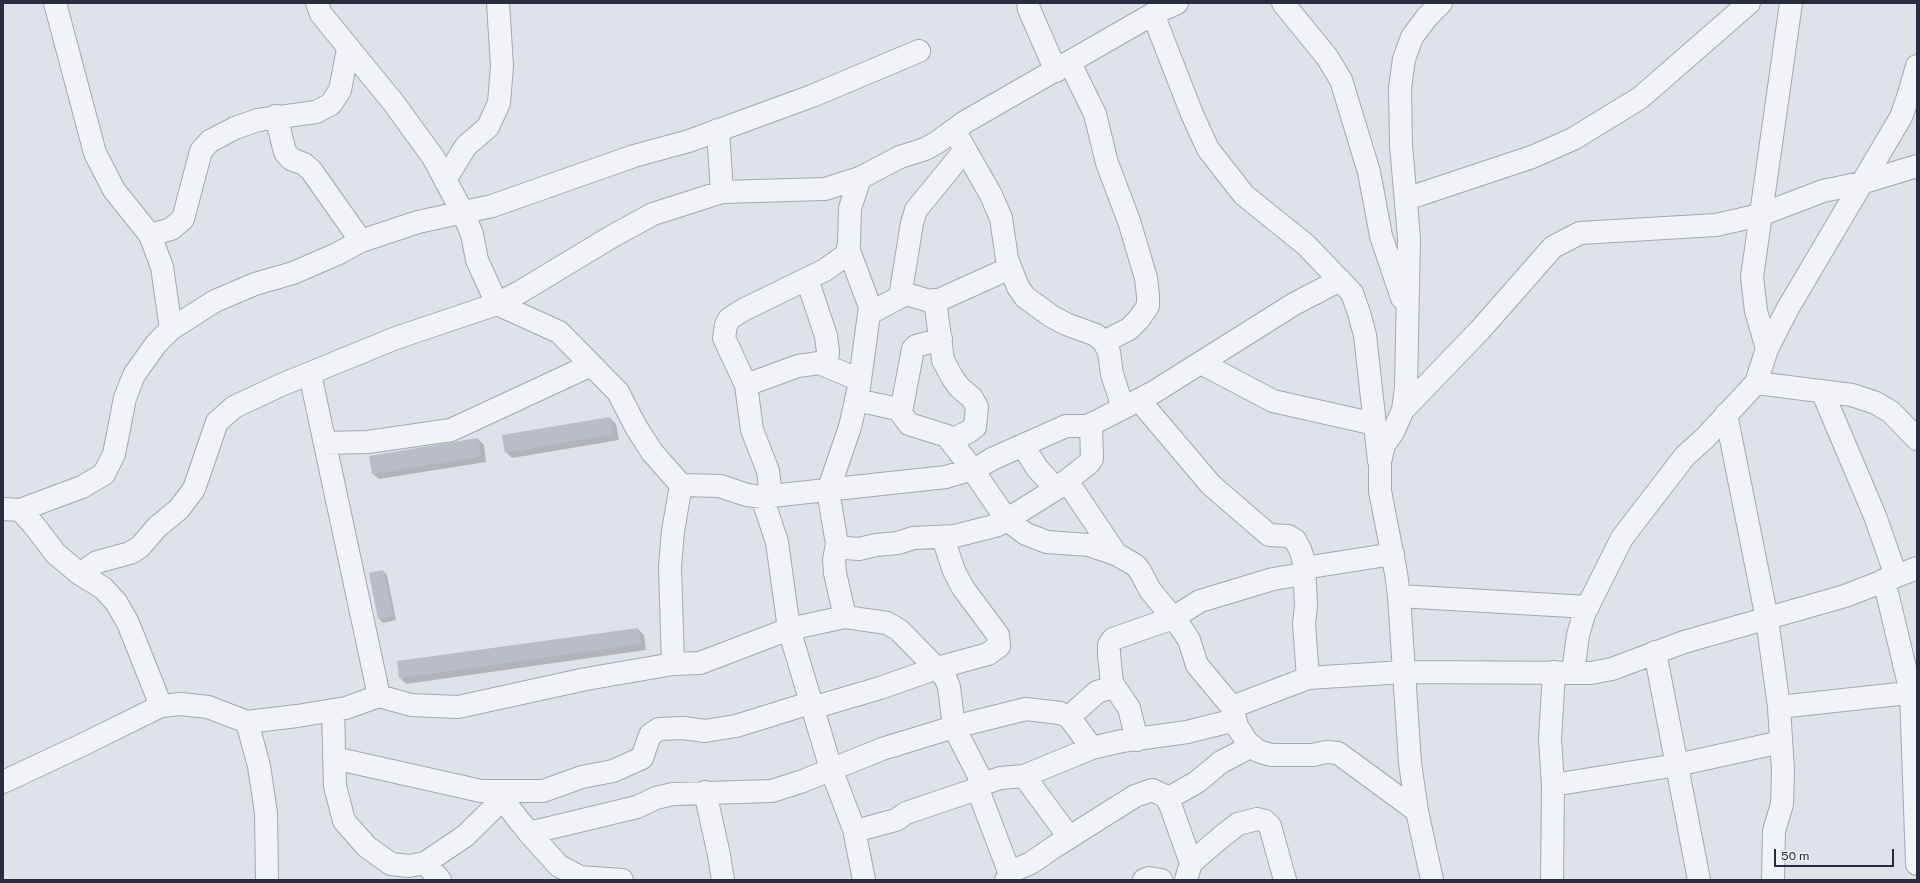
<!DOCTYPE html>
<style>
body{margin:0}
#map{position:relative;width:1920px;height:883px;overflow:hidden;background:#dfe2e8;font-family:"Public Sans",sans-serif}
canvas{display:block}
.frame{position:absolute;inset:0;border:4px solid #282e3f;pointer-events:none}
.scale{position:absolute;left:1774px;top:849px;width:120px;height:18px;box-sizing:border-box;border:2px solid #282e3f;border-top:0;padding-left:5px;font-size:12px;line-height:14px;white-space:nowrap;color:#282e3f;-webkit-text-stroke:3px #eff1f6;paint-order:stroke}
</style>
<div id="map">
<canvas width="1920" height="883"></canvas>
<div class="frame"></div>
<div class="scale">50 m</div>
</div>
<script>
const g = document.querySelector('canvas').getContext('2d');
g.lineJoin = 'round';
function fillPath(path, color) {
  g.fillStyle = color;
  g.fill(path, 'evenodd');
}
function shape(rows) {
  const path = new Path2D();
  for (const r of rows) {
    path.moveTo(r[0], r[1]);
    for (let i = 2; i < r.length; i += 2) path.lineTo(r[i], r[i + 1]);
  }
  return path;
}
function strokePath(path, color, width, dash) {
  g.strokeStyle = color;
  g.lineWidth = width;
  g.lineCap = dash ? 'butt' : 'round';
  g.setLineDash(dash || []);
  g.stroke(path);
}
fillPath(shape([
 [610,418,616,424,619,440,512,458,506,452],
 [478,439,484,445,486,462,379,479,373,474],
 [383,571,387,575,396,620,383,623,379,619,370,574],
 [638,629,644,635,646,650,406,684,400,678]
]), '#0003');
fillPath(shape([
 [610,417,613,434,505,453,502,435],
 [478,438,481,456,372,474,369,456],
 [383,570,393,616,378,619,369,573],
 [638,628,641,644,399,678,397,661]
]), '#b9bdc8');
const minor = shape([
 [55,3,95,153,114,190,150,235,162,267,171,329],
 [317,3,321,14,393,102,433,157,463,213,472,234,477,260,497,304,559,332,618,392,636,427,652,452,681,485,720,486,747,495,762,497,946,477,979,467,992,459,1066,426,1088,426,1123,408,1154,392,1294,304,1340,280],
 [1028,3,1029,9,1056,71],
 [1283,3,1327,57,1341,80,1369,172,1381,236,1402,298],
 [1153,14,1192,114,1208,149,1244,195,1306,245,1352,293,1359,313,1365,335,1379,461],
 [1070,63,1095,114,1107,163,1129,221,1146,278,1148,296,1148,306,1139,319,1129,329,1104,342],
 [276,116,285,152,291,159,304,164,311,170,361,241],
 [718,130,722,192],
 [954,130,991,195,1001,218,1007,259,1018,287,1025,297,1051,316,1066,324,1096,335,1104,342,1109,352,1112,374,1123,408],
 [445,180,466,146,488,127,499,103,502,66,498,3],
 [1406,199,1532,157,1573,139,1640,98,1749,3],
 [150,235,171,229,183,219,201,151,210,141,235,128,258,120,316,112,331,104,340,90,348,49],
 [807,279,826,336,828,352,826,365],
 [900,297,912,223,916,210,965,150],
 [935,300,943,360,952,377,959,387,972,398,977,407,975,427,970,431,951,440],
 [870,313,906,294,930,301,939,300,1010,268],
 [1767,349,1756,311,1752,277,1791,3],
 [1201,363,1273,401,1375,424],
 [310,374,379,696],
 [1756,383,1852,395,1876,403,1891,412,1917,439],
 [746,385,798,366,819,363,860,380],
 [1822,391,1875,516,1896,576],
 [856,400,898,409,909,424,947,436,972,469,1007,520,1026,534,1047,542,1089,545,1116,554],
 [1139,400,1211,485,1269,535,1288,536,1295,540,1300,549,1304,562,1306,606,1304,624,1308,678],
 [1403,410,1480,330,1553,247,1580,233,1716,225,1760,215,1823,191,1861,183,1917,166],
 [901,412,913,349,916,346,941,339],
 [1726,414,1767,619,1779,707,1783,771,1782,804,1774,831,1773,880],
 [325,443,368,442,451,430,591,365],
 [1023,446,1037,468,1056,489],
 [1067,481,1116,554,1135,565,1140,571,1150,590,1182,629,1189,640,1197,665,1232,707,1237,726,1247,742,1258,751,1271,755,1313,755,1326,752,1338,753,1417,811],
 [771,496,768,471,752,430,746,385,724,338,726,325,729,319,743,310,825,270,846,255,849,244,850,208,860,178],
 [762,497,777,542,789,629,831,769,854,829,864,880],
 [3,509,20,510,82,487,104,474,114,454,125,398,134,375,156,344,171,329,215,301,255,284,293,273,337,254,361,241,418,222,492,206,634,156,689,141,812,96,919,51],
 [20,510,33,524,56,554,80,574,103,588,116,602,128,623,161,706],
 [837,544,845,548,859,549,876,545,898,543,913,538,955,536,998,525,1056,489,1088,464,1092,459,1091,424],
 [1304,568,1393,554],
 [80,574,97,562,130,553,140,547,157,527,179,509,194,489,217,422,234,407,281,385,396,338,497,304,520,292,611,237,653,214,722,192,825,189,860,178,900,157,925,149,936,143,965,122,1153,14,1177,3],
 [1884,580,1911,693,1917,864],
 [1399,596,1588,607],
 [845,617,835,573,834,560,837,544,828,491,850,427,859,387,870,307,848,248],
 [1655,652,1699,880],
 [673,664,670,567,673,531,681,485],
 [1573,672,1578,635,1584,614,1622,538,1685,456,1705,438,1756,383,1767,349,1788,308,1901,117,1908,97,1917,66],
 [1232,707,1308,678,1404,672,1591,673,1612,669,1684,642,1845,596,1917,568],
 [1779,707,1917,692],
 [812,708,880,688,937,668,988,654,999,646,998,635,963,588,954,571,943,538],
 [333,710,335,786,344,821,367,847,391,864,409,866,425,863,465,836,510,792],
 [1069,717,1097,692,1110,688,1112,683],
 [247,722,259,766,266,813,267,880],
 [1137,740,1129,708,1112,683,1109,654,1109,645,1113,639,1173,618,1200,601,1273,579,1304,574],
 [334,758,481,791,543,791,582,777,613,771,642,758,650,735,659,729,683,728,705,731,736,726,810,703],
 [1024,776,1069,837],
 [3,782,82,745,161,706,181,704,208,707,247,722,297,716,346,708,379,696,411,705,458,707,586,679,673,664,700,663,789,629,845,617,887,623,899,630,945,677,949,687,954,727,983,784],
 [1553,785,1677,765,1781,742],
 [977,787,1010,874],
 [705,792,719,855,723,880],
 [1167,799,1197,782,1221,762,1252,746],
 [503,800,529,833,559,866,580,877,622,880],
 [855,831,896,820,906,813,971,791,983,784,1000,778,1024,776,1092,748,1122,741,1187,732,1235,720],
 [529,833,637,807,656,798,673,794,772,791,803,781,882,749,954,727,1026,709,1060,713,1069,717,1092,748],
 [425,863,440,880],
 [1006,880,1010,874,1017,869,1031,863,1054,847,1135,796,1152,790,1165,796,1170,804,1191,863],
 [1144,880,1149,878,1161,880],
 [1186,880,1191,863,1220,838,1238,824,1257,819,1265,821,1270,826,1285,880],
 [1432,880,1417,811,1410,763,1399,596,1396,573,1380,491,1380,462,1384,445,1393,432,1403,410,1406,387,1409,238,1401,145,1400,88,1404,59,1412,37,1427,17,1441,3],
 [1552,880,1553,785,1550,739,1554,672]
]);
strokePath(minor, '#a4a8b2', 24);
strokePath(minor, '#f2f3f6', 22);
</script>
